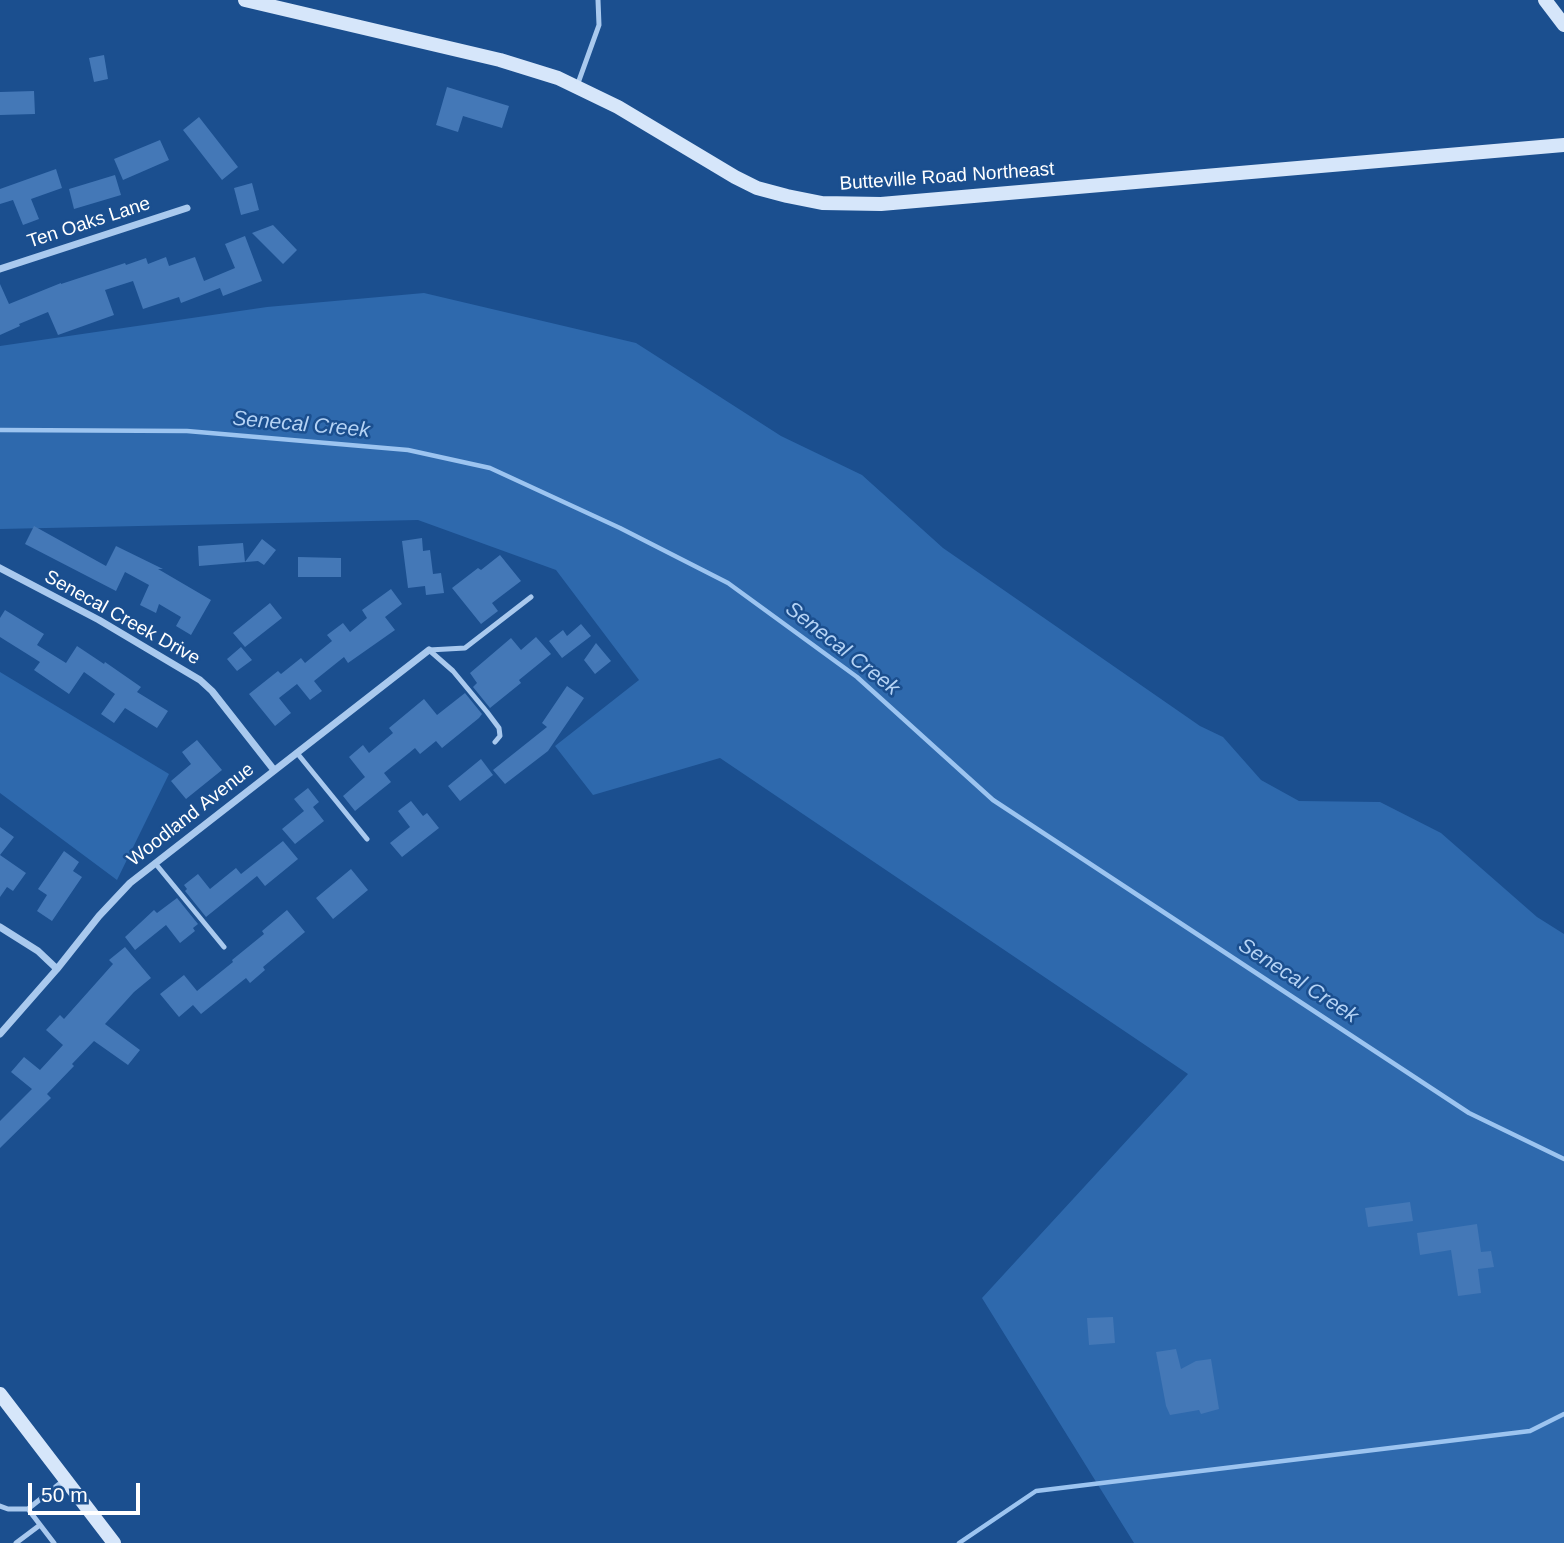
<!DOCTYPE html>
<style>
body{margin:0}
#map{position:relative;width:1564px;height:1543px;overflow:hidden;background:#1b4f8f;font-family:Helvetica,sans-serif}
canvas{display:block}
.scale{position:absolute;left:28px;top:1483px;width:112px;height:32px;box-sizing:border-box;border:4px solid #fff;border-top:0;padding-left:9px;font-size:21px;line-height:24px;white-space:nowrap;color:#fff;-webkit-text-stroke:5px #1b4f8f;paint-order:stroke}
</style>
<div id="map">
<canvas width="1564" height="1543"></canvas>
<div class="scale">50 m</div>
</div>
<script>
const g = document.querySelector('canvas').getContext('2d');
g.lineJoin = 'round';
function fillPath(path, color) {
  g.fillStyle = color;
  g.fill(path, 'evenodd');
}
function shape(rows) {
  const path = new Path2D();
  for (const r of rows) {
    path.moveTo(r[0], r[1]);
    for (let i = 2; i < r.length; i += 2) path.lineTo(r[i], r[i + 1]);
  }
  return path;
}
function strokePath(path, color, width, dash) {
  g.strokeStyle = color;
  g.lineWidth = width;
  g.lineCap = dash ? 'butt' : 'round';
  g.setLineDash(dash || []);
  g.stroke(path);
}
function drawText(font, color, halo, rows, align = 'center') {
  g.font = font + ' Helvetica,sans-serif';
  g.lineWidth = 5;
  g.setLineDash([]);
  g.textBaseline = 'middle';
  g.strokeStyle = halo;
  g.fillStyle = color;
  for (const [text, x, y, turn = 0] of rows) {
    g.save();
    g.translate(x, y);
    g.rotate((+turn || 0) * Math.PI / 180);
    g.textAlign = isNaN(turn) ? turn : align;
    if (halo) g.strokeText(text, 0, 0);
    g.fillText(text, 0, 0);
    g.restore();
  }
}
fillPath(shape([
 [424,293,636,343,781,436,862,475,943,548,1200,726,1223,737,1261,780,1299,801,1380,802,1441,833,1537,917,1564,934,1564,1543,1134,1543,982,1298,1188,1074,720,758,593,795,555,746,639,680,556,570,418,520,0,529,0,346,267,307],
 [0,672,169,774,117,880,0,793]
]), '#2e69ad');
strokePath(shape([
 [0,430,187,431,408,450,490,468,620,528,728,583,857,677,993,800,1469,1113,1564,1159],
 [959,1543,1036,1491,1530,1431,1564,1414]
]), '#9cc4f0', 4.5);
fillPath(shape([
 [104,55,108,79,94,82,89,58],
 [447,87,509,106,502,128,463,116,458,132,436,125],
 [34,91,35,114,0,115,0,92],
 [199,117,238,167,222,180,183,130],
 [160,140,169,160,123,180,114,159],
 [56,169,62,188,31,199,39,219,23,225,13,200,0,204,0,189],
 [115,175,121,195,74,209,69,189],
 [252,183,259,210,241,215,234,188],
 [273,225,297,250,283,264,252,233],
 [245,236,262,281,223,296,220,288,181,303,179,297,143,309,133,281,105,290,114,315,58,335,48,312,19,324,20,326,0,335,0,284,9,304,61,283,61,284,125,263,126,265,146,258,148,264,166,257,169,266,195,257,204,281,235,268,225,244],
 [34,526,106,566,116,546,163,569,158,569,211,600,191,635,176,626,181,617,159,604,156,613,140,605,149,585,125,572,116,591,25,544],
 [422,538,423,551,430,550,433,574,441,573,444,593,426,595,425,586,408,588,402,541],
 [262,539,276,550,264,565,258,561,199,566,198,546,243,543,245,562],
 [500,555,521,581,492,603,498,611,481,624,452,588,478,568,481,570],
 [298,557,341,558,341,577,298,577],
 [391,589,402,604,385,617,395,630,348,663,344,657,314,681,322,691,310,700,297,684,279,698,291,713,275,726,249,694,278,671,281,674,301,658,305,663,332,641,327,635,343,623,350,632,367,618,362,610],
 [270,603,282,618,245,647,233,633],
 [5,610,44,634,37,645,66,663,77,646,104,664,105,662,141,687,137,692,168,711,157,728,125,708,114,723,101,714,115,694,84,672,69,694,34,670,40,662,0,637,0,618],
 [581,624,591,636,562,658,549,641,563,630,567,636],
 [536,637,551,654,519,680,521,683,490,708,473,687,477,683,470,673,511,638,521,650],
 [596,643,611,661,595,674,584,660],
 [241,647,252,660,237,671,227,659],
 [567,686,584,698,548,751,505,784,493,770,547,727,542,723],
 [465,693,482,714,479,718,442,748,436,741,420,754,415,748,409,753,384,773,391,782,355,811,343,796,365,777,349,757,363,745,369,753,393,733,389,728,424,699,437,715],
 [197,740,222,770,186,799,171,781,191,764,182,752],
 [481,759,493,775,460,801,448,786],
 [308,788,319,802,313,807,324,821,295,844,282,829,304,811,294,799],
 [411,801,423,816,427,813,439,828,402,857,390,843,410,827,398,811],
 [0,827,14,837,0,855,26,873,13,891,7,887,0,897],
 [283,841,298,859,265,886,257,876,206,917,185,891,187,889,184,885,198,874,210,889,236,868,241,874],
 [64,851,79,862,73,871,82,877,52,921,37,911,47,895,38,889],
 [351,869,368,890,333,919,316,898],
 [177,898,198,924,193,928,195,931,180,943,166,925,135,950,125,937,154,910,157,913],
 [287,910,305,932,263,967,265,970,250,983,246,978,201,1014,193,1005,179,1017,160,994,184,975,197,991,233,962,232,960,264,934,262,931],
 [125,947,151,978,134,992,105,1024,140,1050,128,1065,94,1041,72,1064,74,1066,47,1094,51,1098,0,1148,0,1121,32,1089,11,1072,24,1057,40,1070,63,1045,46,1030,60,1015,64,1019,113,964,109,960],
 [1410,1202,1413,1221,1368,1227,1365,1208],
 [1477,1224,1481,1252,1491,1251,1494,1267,1478,1269,1481,1293,1458,1296,1451,1250,1420,1255,1417,1233],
 [1113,1317,1115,1343,1089,1345,1087,1318],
 [1176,1349,1181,1369,1196,1361,1211,1359,1219,1409,1201,1414,1199,1410,1170,1415,1166,1406,1156,1352]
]), '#4478b7');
strokePath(shape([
 [577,86,599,25,598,0],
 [429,650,453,671,487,712,499,728,500,736,495,742],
 [429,650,465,648,531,597],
 [297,753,367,839],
 [155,863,224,947],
 [0,1506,8,1509,28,1509],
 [16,1543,40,1525],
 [54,1543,28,1509,63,1481]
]), '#a9c9ee', 5);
strokePath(shape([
 [0,269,187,208],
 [0,568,99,620,200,680,212,691,274,770],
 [0,927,38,951,57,969],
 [0,1034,57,969,99,916,130,883,429,650]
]), '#a9c9ee', 7);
strokePath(shape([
 [245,0,500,60,558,78,618,107,735,177,757,188,787,196,822,203,881,204,1564,145],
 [1545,0,1564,25],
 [0,1394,114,1543]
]), '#d6e6fa', 14);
drawText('19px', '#fff', '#1b4f8f', [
 ["Butteville Road Northeast",947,177,-4],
 ["Ten Oaks Lane",89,223,-18],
 ["Senecal Creek Drive",122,618,29],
 ["Woodland Avenue",191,815,-38]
]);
drawText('italic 21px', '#b5d3f5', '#1b4f8f', [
 ["Senecal Creek",301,425,5],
 ["Senecal Creek",842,649,38],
 ["Senecal Creek",1298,981,33]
]);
</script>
